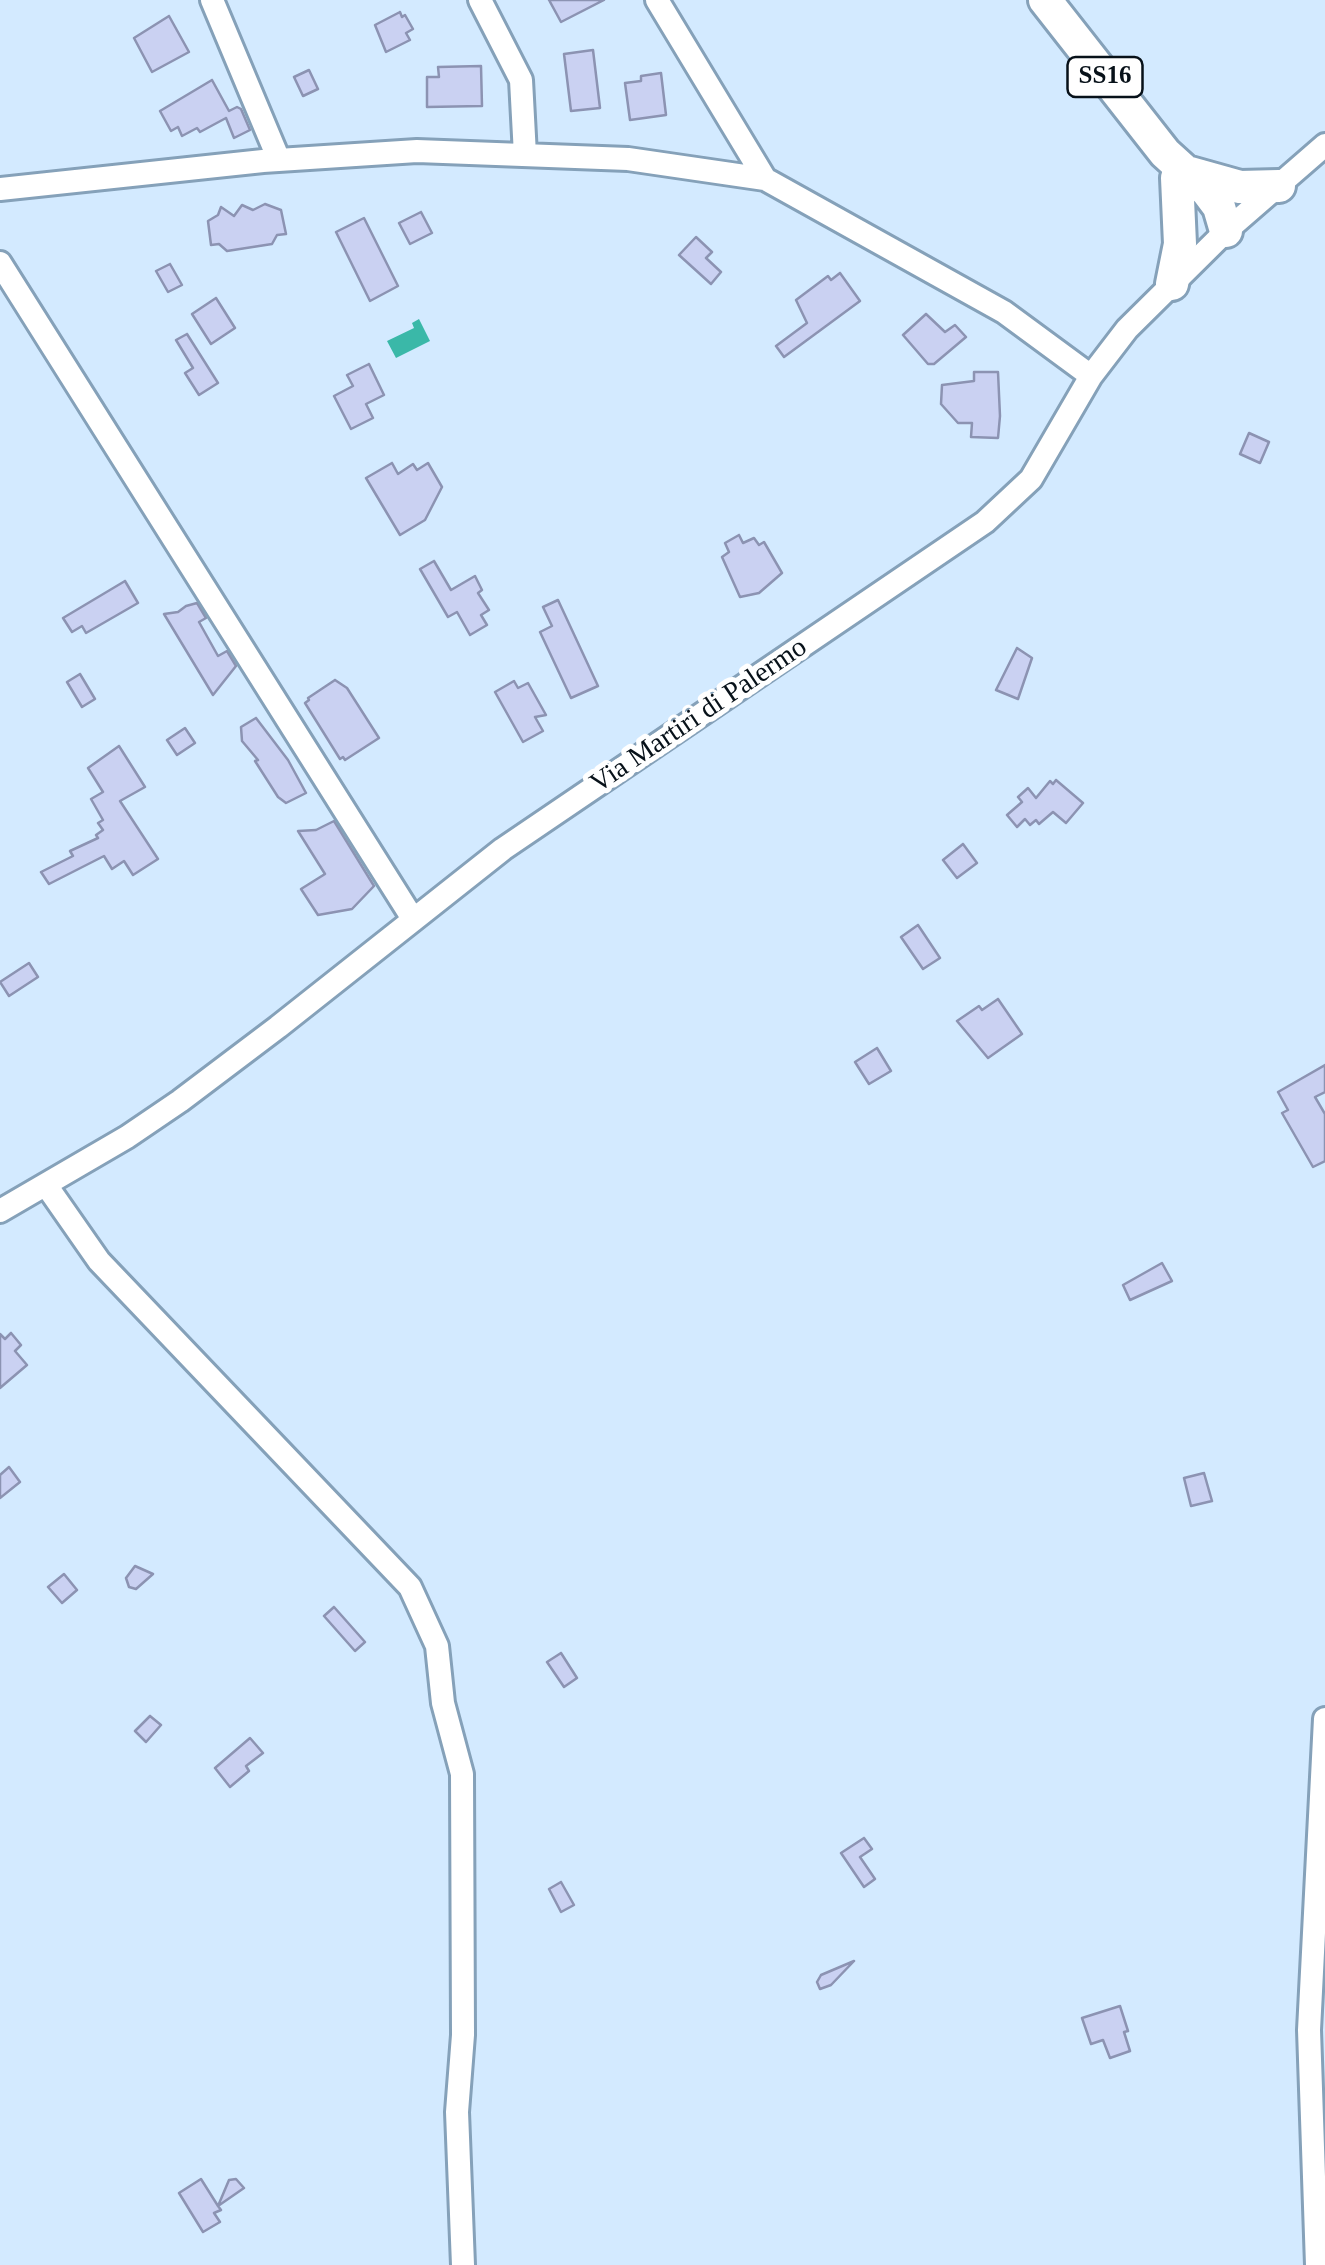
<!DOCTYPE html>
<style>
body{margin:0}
canvas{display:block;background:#d3eaff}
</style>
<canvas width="1325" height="2265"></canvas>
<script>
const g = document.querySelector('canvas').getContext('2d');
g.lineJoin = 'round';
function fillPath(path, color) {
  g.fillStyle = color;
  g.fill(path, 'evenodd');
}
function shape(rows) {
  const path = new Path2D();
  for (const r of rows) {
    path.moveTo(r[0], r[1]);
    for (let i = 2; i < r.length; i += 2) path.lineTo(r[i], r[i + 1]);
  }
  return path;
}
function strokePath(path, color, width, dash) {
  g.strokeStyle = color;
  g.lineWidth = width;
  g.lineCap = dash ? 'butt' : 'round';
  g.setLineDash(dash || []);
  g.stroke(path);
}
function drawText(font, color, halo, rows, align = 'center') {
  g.font = font + ' "Times New Roman",serif';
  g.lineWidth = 10;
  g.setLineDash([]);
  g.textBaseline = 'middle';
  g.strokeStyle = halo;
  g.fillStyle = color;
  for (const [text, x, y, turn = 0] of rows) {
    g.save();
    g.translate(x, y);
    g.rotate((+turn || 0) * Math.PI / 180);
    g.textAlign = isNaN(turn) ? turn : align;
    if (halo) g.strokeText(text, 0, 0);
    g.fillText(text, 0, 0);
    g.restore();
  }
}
fillPath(shape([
 [419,319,430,341,396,358,387,341,414,328,412,323]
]), '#3ab8a8');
const building = shape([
 [549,0,604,0,561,22,549,0],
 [400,12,402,17,405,15,413,29,406,33,410,40,386,52,375,25,400,12],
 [169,16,189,52,152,72,134,38,169,16],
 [593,50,600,108,571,111,564,54,593,50],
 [481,66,482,106,427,107,427,77,439,77,438,67,481,66],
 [309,70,318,89,303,96,294,77,309,70],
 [661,73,666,115,630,120,625,83,641,81,641,76,661,73],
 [212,80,229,111,237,107,241,109,250,130,234,138,226,118,200,132,197,128,182,136,178,127,171,131,160,111,212,80],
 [265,204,281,210,286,234,277,235,272,244,227,251,219,244,211,245,208,221,218,215,221,207,234,216,242,205,253,210,265,204],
 [421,212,432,233,410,244,399,223,421,212],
 [364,218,398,286,370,301,336,232,364,218],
 [696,237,712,252,706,258,721,272,711,284,679,255,696,237],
 [170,264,182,285,168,292,156,271,170,264],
 [840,273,860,301,784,357,776,346,807,323,796,300,828,276,831,280,840,273],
 [216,298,235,328,211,344,192,314,216,298],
 [926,314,945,332,955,325,966,337,934,364,928,364,903,335,926,314],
 [187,334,218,383,199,395,185,373,193,368,176,340,187,334],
 [369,364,384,395,366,404,373,418,351,429,334,396,353,386,347,375,369,364],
 [974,372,998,372,1000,416,998,438,971,437,972,423,958,423,941,404,942,385,974,381,974,372],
 [1249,433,1269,442,1260,463,1240,454,1249,433],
 [392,463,398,474,413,464,417,470,428,463,442,487,425,520,400,535,366,478,392,463],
 [739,535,743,543,754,538,759,545,764,542,782,573,759,593,740,597,722,557,729,552,725,543,739,535],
 [434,561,451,590,475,576,482,590,478,593,489,610,481,615,487,625,470,635,457,612,448,617,420,569,434,561],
 [125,581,138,603,86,633,82,626,72,632,63,618,125,581],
 [558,600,598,686,571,698,540,632,552,626,543,607,558,600],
 [197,603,206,618,199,622,218,656,227,651,236,666,213,695,164,614,178,612,186,606,197,603],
 [1017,648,1032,658,1018,699,996,690,1017,648],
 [80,674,95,699,82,707,67,682,80,674],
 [335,680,347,688,379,738,345,760,343,757,340,759,305,703,309,700,308,698,335,680],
 [514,681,518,688,528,683,546,715,535,717,543,731,523,742,495,692,514,681],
 [256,718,288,760,306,793,286,803,278,797,255,761,258,760,242,741,241,727,256,718],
 [185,728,195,743,177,755,167,740,185,728],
 [119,746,145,787,120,801,158,859,133,875,124,861,112,869,104,856,49,884,41,872,73,856,70,851,98,838,96,835,103,830,98,823,103,820,91,799,103,792,88,768,119,746],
 [1056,780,1083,803,1066,823,1053,812,1039,824,1036,820,1030,825,1025,819,1017,827,1007,815,1022,802,1018,797,1028,788,1036,798,1050,781,1053,784,1056,780],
 [334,821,374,886,352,909,318,915,301,889,325,874,298,831,316,830,334,821],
 [963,844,977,863,957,878,943,860,963,844],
 [918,925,940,958,923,969,901,937,918,925],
 [29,963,38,977,9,996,0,982,29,963],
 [998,999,1022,1034,988,1058,957,1021,979,1006,982,1010,998,999],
 [877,1048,891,1071,869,1084,855,1062,877,1048],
 [1325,1065,1325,1092,1315,1097,1325,1114,1325,1161,1313,1167,1282,1113,1288,1110,1278,1092,1325,1065],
 [1162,1263,1172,1281,1130,1300,1123,1285,1162,1263],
 [11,1333,21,1345,15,1351,27,1365,0,1388,0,1334,5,1339,11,1333],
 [9,1467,20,1482,0,1498,0,1475,9,1467],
 [1204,1473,1212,1501,1191,1506,1184,1478,1204,1473],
 [135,1566,153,1574,136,1589,129,1587,126,1578,135,1566],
 [64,1574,77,1590,62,1603,48,1587,64,1574],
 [334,1607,365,1642,355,1651,324,1616,334,1607],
 [561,1653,577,1678,564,1687,547,1662,561,1653],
 [150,1716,161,1725,146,1742,135,1731,150,1716],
 [250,1738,263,1753,246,1766,249,1771,230,1787,215,1768,250,1738],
 [864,1838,872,1849,860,1857,875,1879,864,1887,841,1853,864,1838],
 [561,1882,574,1905,561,1912,549,1889,561,1882],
 [854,1961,831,1985,820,1989,817,1982,821,1975,854,1961],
 [1120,2006,1128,2031,1124,2032,1130,2051,1110,2058,1103,2040,1091,2044,1082,2018,1120,2006],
 [201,2179,218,2206,229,2180,236,2179,244,2188,218,2206,221,2210,214,2213,220,2222,203,2232,179,2193,201,2179]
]);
fillPath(building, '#cad1f2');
strokePath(building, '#8c93b2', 2.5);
const minor = shape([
 [212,0,279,160],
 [480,0,521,80,525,155],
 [657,0,765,179,1004,312,1091,376],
 [0,189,263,161,417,151,628,159,765,179],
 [0,263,413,919],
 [46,1185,99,1261,410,1587,437,1646,443,1703,462,1774,463,2035,457,2112,463,2265],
 [0,1211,127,1137,180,1101,278,1027,503,849,985,522,1031,479,1091,376,1127,329,1226,231,1325,145],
 [1317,2265,1309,2030,1325,1719]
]);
const highway = shape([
 [1045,0,1165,153,1207,191,1219,207,1226,231],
 [1190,173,1240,187,1279,186],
 [1172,284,1180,244,1177,178]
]);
strokePath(minor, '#85a1b9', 28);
strokePath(highway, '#85a1b9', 38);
strokePath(minor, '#fff', 22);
strokePath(highway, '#fff', 32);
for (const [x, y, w] of [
 [1105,77,75]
]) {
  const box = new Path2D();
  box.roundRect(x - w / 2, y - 20, w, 40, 8);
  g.fillStyle = '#fff';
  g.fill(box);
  strokePath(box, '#071119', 2.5);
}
drawText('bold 25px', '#071119', null, [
 ["SS16",1105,77]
]);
drawText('28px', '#071119', '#fff', [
 ["Via Martiri di Palermo",699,716,-34]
]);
</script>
